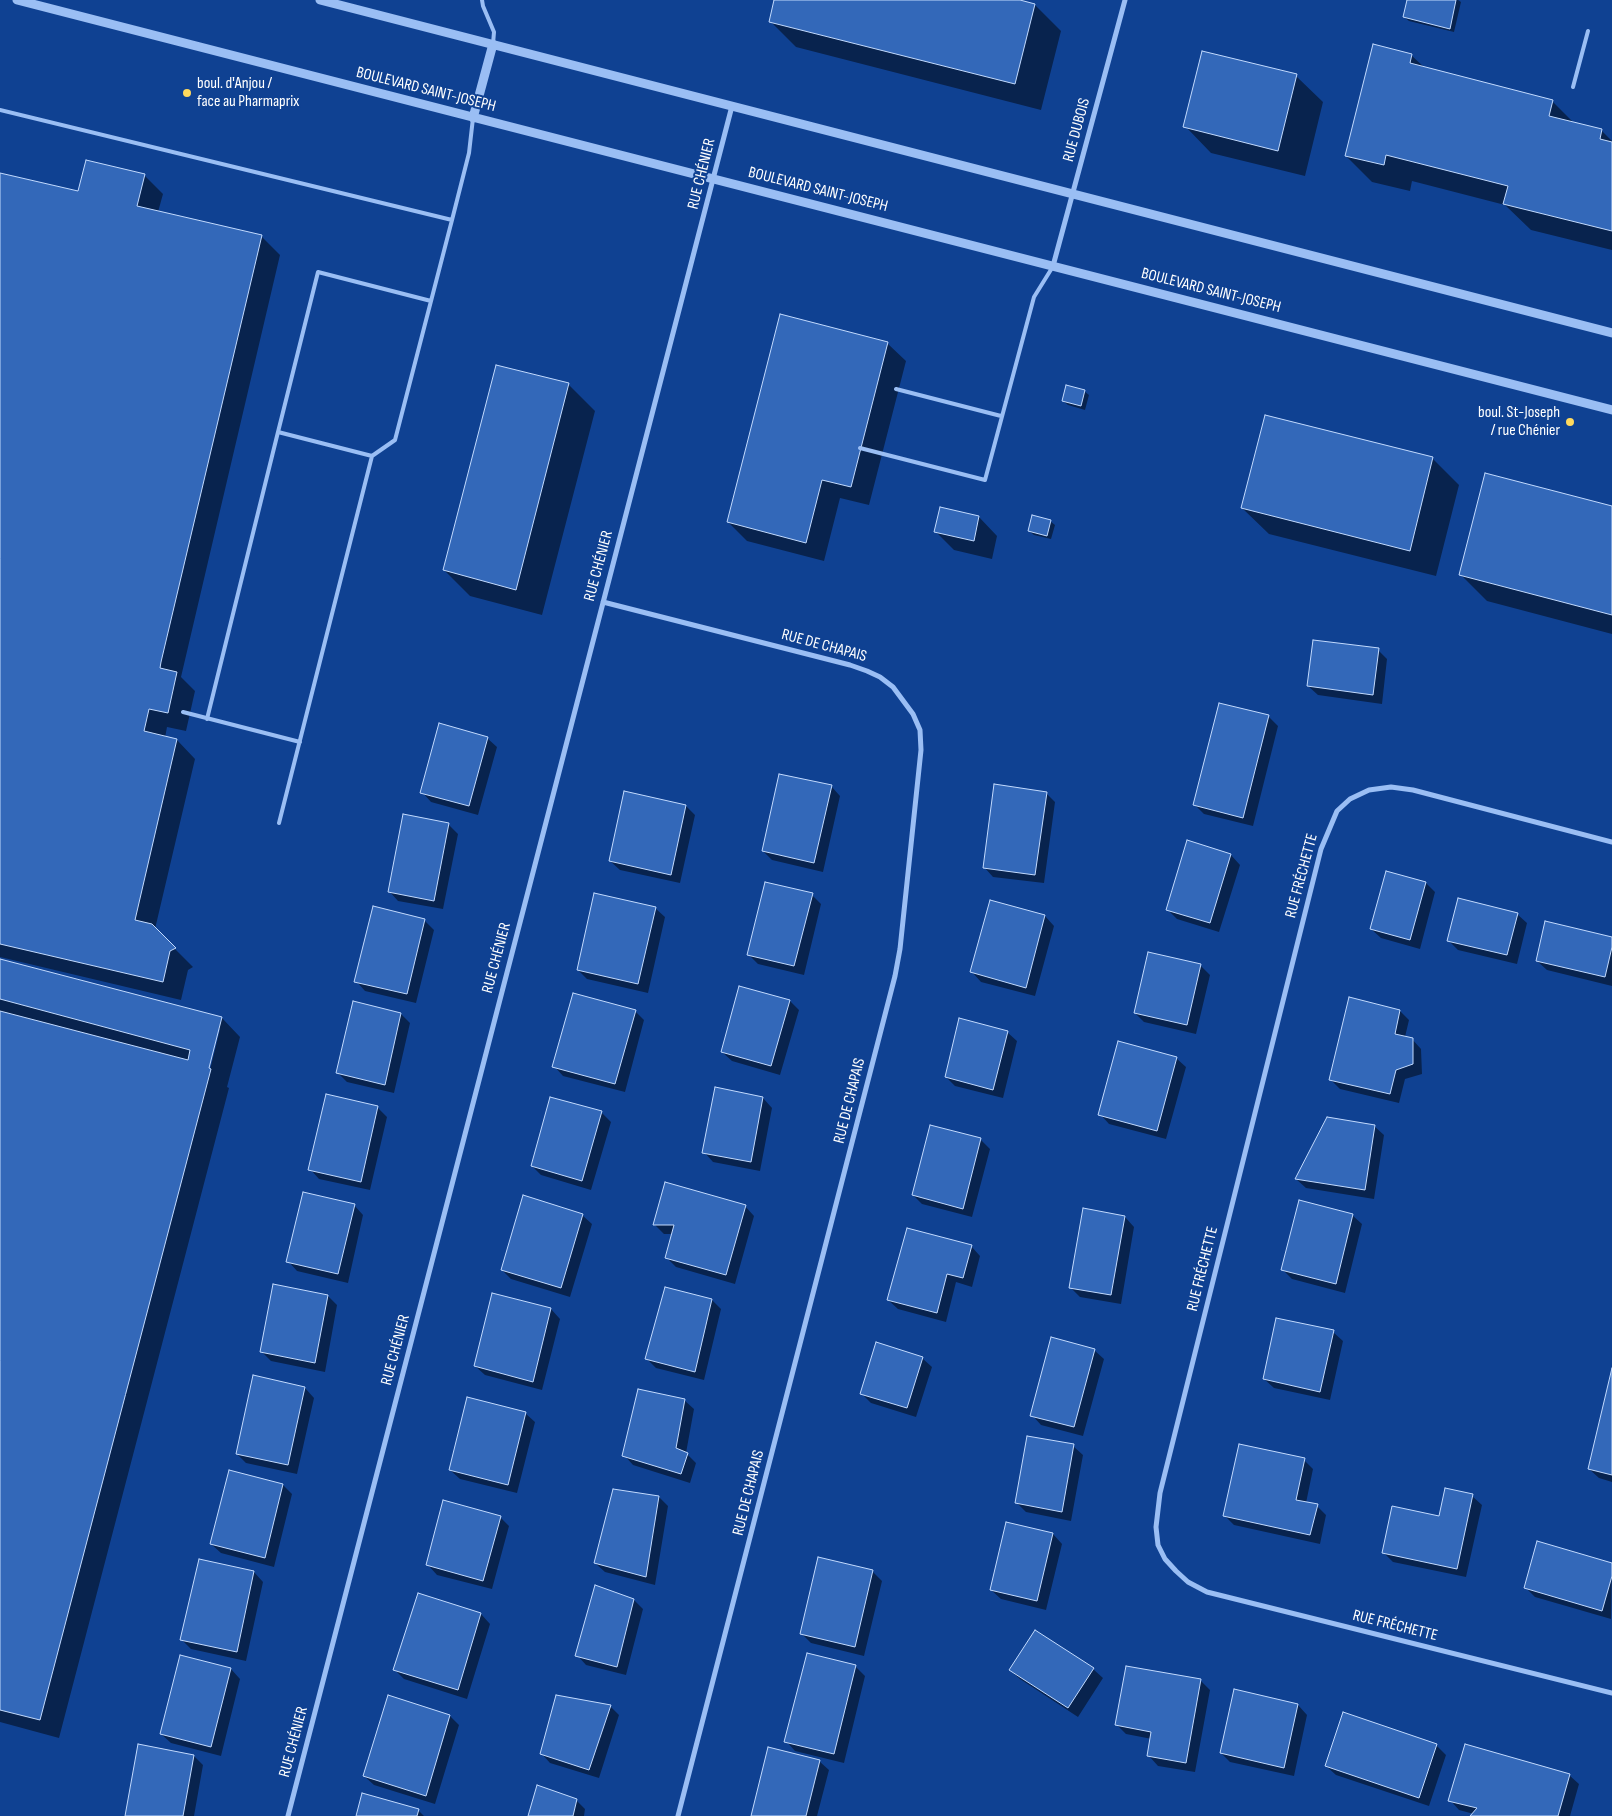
<!DOCTYPE html>
<meta charset="utf-8">
<style>
body{margin:0}
canvas{display:block;background:#0f4192}
</style>
<canvas width="1612" height="1816"></canvas>
<script>
const g = document.querySelector('canvas').getContext('2d');
g.lineJoin = 'round';
function fillPath(path, color) {
  g.fillStyle = color;
  g.fill(path, 'evenodd');
}
function shape(rows) {
  const path = new Path2D();
  for (const r of rows) {
    path.moveTo(r[0], r[1]);
    for (let i = 2; i < r.length; i += 2) path.lineTo(r[i], r[i + 1]);
  }
  return path;
}
function strokePath(path, color, width, dash) {
  g.strokeStyle = color;
  g.lineWidth = width;
  g.lineCap = dash ? 'butt' : 'round';
  g.setLineDash(dash || []);
  g.stroke(path);
}
function drawText(font, color, halo, rows, align = 'center') {
  g.font = font + ' "Sofia Sans Condensed",sans-serif';
  g.lineWidth = 4;
  g.setLineDash([]);
  g.textBaseline = 'middle';
  g.strokeStyle = halo;
  g.fillStyle = color;
  for (const [text, x, y, turn = 0] of rows) {
    g.save();
    g.translate(x, y);
    g.rotate((+turn || 0) * Math.PI / 180);
    g.textAlign = isNaN(turn) ? turn : align;
    if (halo) g.strokeText(text, 0, 0);
    g.fillText(text, 0, 0);
    g.restore();
  }
}
fillPath(shape([
 [775,0,1014,0,1035,5,1061,31,1041,110,796,47,770,21],
 [1408,0,1458,0,1461,2,1454,32,1409,21,1404,17],
 [1411,55,1425,68,1552,101,1574,123,1601,130,1612,141,1612,250,1531,230,1505,205,1412,181,1410,191,1372,182,1346,156],
 [1296,76,1323,102,1305,176,1211,153,1185,126],
 [0,174,79,192,144,175,163,194,158,212,261,236,280,255,181,677,195,691,186,731,167,727,165,738,177,740,195,759,155,929,193,967,188,970,181,1000,0,957],
 [887,343,906,361,869,505,840,498,824,561,747,541,728,522],
 [497,366,569,385,595,411,542,615,470,596,444,570],
 [1084,391,1089,395,1085,410,1068,405,1063,401],
 [1432,458,1459,485,1436,576,1269,534,1242,508],
 [1612,507,1612,634,1487,601,1461,575],
 [979,517,997,536,992,559,954,550,936,532],
 [1050,521,1055,525,1051,539,1034,535,1029,531],
 [1378,650,1387,659,1382,704,1318,695,1308,686],
 [1268,716,1278,726,1253,826,1204,814,1195,805],
 [487,738,497,747,478,815,431,802,422,792],
 [831,786,840,796,823,872,772,860,763,851],
 [1046,793,1055,802,1044,883,993,877,984,867],
 [686,806,695,815,680,883,620,870,610,861],
 [448,824,458,834,443,909,398,901,389,891],
 [1188,842,1231,855,1240,865,1219,932,1177,919,1167,909],
 [1426,883,1435,892,1420,949,1381,938,1371,929],
 [812,895,821,904,804,975,758,964,748,954],
 [374,908,425,921,434,930,416,1003,365,991,356,981],
 [655,908,665,917,648,993,587,979,578,970],
 [1517,914,1527,923,1517,964,1458,950,1449,941],
 [1045,916,1054,926,1035,996,981,982,972,972],
 [1612,938,1612,986,1547,970,1537,961],
 [0,960,222,1018,240,1037,227,1087,229,1088,59,1738,0,1722],
 [218,1029,220,1029,209,1074,206,1074],
 [1200,965,1210,975,1196,1034,1144,1022,1135,1013],
 [1350,999,1400,1011,1409,1020,1405,1037,1412,1039,1421,1049,1422,1074,1405,1079,1399,1103,1340,1089,1330,1079],
 [790,1001,799,1010,780,1075,732,1061,722,1052],
 [354,1003,401,1014,410,1023,394,1093,347,1082,338,1073],
 [635,1011,644,1020,625,1092,563,1076,554,1066],
 [1007,1032,1017,1041,1003,1098,955,1086,946,1077],
 [1176,1058,1186,1067,1166,1139,1109,1124,1100,1114],
 [763,1098,772,1108,760,1171,713,1162,704,1152],
 [378,1108,387,1117,370,1190,319,1179,310,1169],
 [601,1112,611,1122,591,1190,541,1175,532,1166],
 [1328,1119,1374,1126,1384,1135,1374,1199,1306,1188,1296,1179],
 [980,1139,990,1149,972,1217,922,1204,913,1195],
 [354,1205,363,1215,348,1283,297,1271,288,1261],
 [745,1206,754,1216,735,1284,676,1267,666,1257,673,1234,664,1234,655,1225],
 [582,1215,592,1224,570,1297,511,1279,502,1270],
 [1352,1215,1362,1224,1345,1293,1292,1279,1283,1270],
 [1125,1217,1134,1227,1121,1304,1080,1297,1071,1288],
 [971,1246,980,1256,972,1287,956,1282,946,1322,898,1309,888,1300],
 [493,1295,551,1309,560,1319,542,1390,485,1375,475,1366],
 [328,1296,337,1305,325,1372,271,1361,262,1352],
 [712,1300,721,1309,704,1380,656,1368,647,1359],
 [1333,1332,1343,1341,1330,1400,1274,1388,1264,1379],
 [1094,1350,1104,1359,1083,1436,1041,1425,1032,1415],
 [922,1358,932,1367,916,1417,871,1403,862,1394],
 [1612,1373,1612,1482,1599,1478,1589,1469],
 [305,1388,314,1398,297,1474,246,1463,237,1454],
 [684,1400,694,1409,686,1453,696,1463,690,1483,633,1465,624,1455],
 [525,1413,535,1422,517,1493,460,1479,450,1470],
 [1073,1446,1083,1455,1071,1521,1026,1512,1017,1503],
 [1304,1460,1313,1469,1306,1503,1317,1506,1326,1515,1320,1544,1234,1525,1225,1516],
 [230,1471,283,1485,292,1494,274,1567,221,1553,211,1544],
 [1472,1496,1482,1505,1466,1577,1393,1562,1383,1552],
 [659,1497,668,1506,655,1585,605,1572,595,1563],
 [500,1517,509,1526,492,1589,437,1575,428,1565],
 [1007,1524,1053,1534,1062,1544,1046,1610,1001,1599,991,1590],
 [200,1560,254,1572,263,1582,246,1661,191,1649,182,1640],
 [1612,1565,1611,1619,1535,1597,1525,1587],
 [873,1572,882,1581,864,1656,811,1643,802,1634],
 [418,1595,481,1614,490,1624,467,1699,404,1679,395,1670],
 [634,1600,643,1609,626,1675,586,1665,577,1655],
 [181,1657,231,1669,240,1679,221,1756,171,1743,161,1734],
 [855,1666,865,1676,844,1763,795,1751,786,1741],
 [1127,1668,1201,1681,1210,1690,1195,1772,1158,1766,1149,1756,1152,1739,1126,1734,1117,1725],
 [1093,1669,1103,1678,1078,1717,1020,1679,1010,1670],
 [1298,1705,1307,1715,1294,1776,1230,1762,1221,1753],
 [610,1706,619,1715,599,1778,550,1763,541,1753],
 [450,1716,459,1725,435,1804,374,1785,364,1776],
 [1436,1745,1446,1755,1429,1806,1336,1775,1326,1766],
 [194,1756,203,1765,194,1816,126,1816],
 [819,1761,829,1770,817,1816,752,1816],
 [1569,1775,1579,1784,1570,1816,1472,1816,1474,1814,1459,1810,1450,1800],
 [576,1800,585,1809,584,1816,530,1816],
 [418,1810,424,1816,357,1816]
]), '#0007');
const building = shape([
 [774,0,1020,0,1035,4,1015,84,769,22,774,0],
 [1407,0,1456,0,1450,29,1403,17,1407,0],
 [1373,44,1412,54,1410,63,1553,100,1549,116,1602,129,1600,139,1612,142,1612,231,1503,204,1508,186,1386,155,1384,165,1345,156,1373,44],
 [1202,51,1297,74,1278,151,1183,127,1202,51],
 [86,160,145,174,137,206,262,235,161,662,160,668,177,672,168,713,149,709,144,731,177,739,135,920,152,924,176,948,170,951,163,982,0,944,0,173,78,191,86,160],
 [780,314,888,342,851,487,822,480,806,543,727,522,780,314],
 [496,365,569,383,516,590,443,570,496,365],
 [1066,385,1085,390,1081,406,1062,401,1066,385],
 [1265,415,1433,457,1410,551,1241,508,1265,415],
 [1485,473,1612,506,1612,615,1459,575,1485,473],
 [940,507,979,516,974,541,934,532,940,507],
 [1032,515,1051,520,1047,536,1028,531,1032,515],
 [1313,640,1379,648,1373,695,1307,686,1313,640],
 [1219,703,1269,715,1243,818,1193,805,1219,703],
 [439,723,488,737,469,806,420,793,439,723],
 [779,774,832,785,814,863,762,851,779,774],
 [994,784,1047,792,1035,875,983,868,994,784],
 [624,791,686,805,671,875,609,861,624,791],
 [403,814,449,823,434,901,388,892,403,814],
 [1187,840,1231,854,1210,923,1166,910,1187,840],
 [1386,871,1426,882,1410,940,1370,929,1386,871],
 [765,882,813,893,794,966,747,955,765,882],
 [594,893,656,907,638,984,577,970,594,893],
 [1458,898,1518,913,1507,955,1447,941,1458,898],
 [990,900,1045,915,1026,988,970,972,990,900],
 [373,906,425,919,407,994,354,982,373,906],
 [1545,921,1612,937,1612,947,1605,977,1536,961,1545,921],
 [1148,952,1201,964,1187,1025,1134,1013,1148,952],
 [0,959,222,1017,209,1068,211,1069,40,1720,0,1710,0,1011,188,1060,190,1050,0,999,0,959],
 [739,986,790,1000,771,1066,721,1052,739,986],
 [573,993,636,1010,615,1084,552,1067,573,993],
 [1349,997,1400,1010,1395,1034,1413,1038,1413,1064,1396,1070,1390,1094,1329,1080,1349,997],
 [353,1001,401,1013,385,1085,336,1073,353,1001],
 [959,1018,1008,1031,993,1090,945,1077,959,1018],
 [1118,1041,1177,1057,1157,1131,1098,1115,1118,1041],
 [715,1087,763,1097,751,1162,702,1153,715,1087],
 [326,1094,378,1106,361,1182,308,1170,326,1094],
 [550,1097,602,1111,582,1181,531,1166,550,1097],
 [1327,1117,1375,1125,1365,1190,1295,1179,1327,1117],
 [930,1125,981,1138,963,1209,912,1195,930,1125],
 [665,1182,746,1205,726,1275,665,1258,674,1225,653,1225,665,1182],
 [303,1192,355,1204,338,1274,286,1262,303,1192],
 [523,1195,583,1214,561,1288,501,1270,523,1195],
 [1299,1200,1353,1214,1336,1284,1281,1270,1299,1200],
 [1083,1208,1125,1216,1111,1295,1069,1288,1083,1208],
 [907,1228,972,1245,963,1278,947,1274,937,1313,887,1300,907,1228],
 [273,1284,328,1295,315,1363,260,1352,273,1284],
 [665,1287,712,1299,695,1372,645,1359,665,1287],
 [492,1293,551,1308,533,1382,474,1366,492,1293],
 [1276,1318,1334,1330,1320,1392,1263,1379,1276,1318],
 [1051,1337,1095,1349,1074,1427,1030,1416,1051,1337],
 [876,1342,923,1357,907,1408,860,1394,876,1342],
 [1612,1368,1612,1475,1588,1469,1612,1368],
 [253,1375,305,1387,288,1465,236,1454,253,1375],
 [638,1389,685,1399,676,1448,688,1453,681,1474,622,1456,638,1389],
 [467,1397,526,1412,508,1485,449,1470,467,1397],
 [1027,1436,1074,1444,1062,1512,1015,1503,1027,1436],
 [1239,1444,1305,1458,1296,1500,1318,1504,1310,1535,1223,1516,1239,1444],
 [229,1470,283,1484,265,1558,210,1544,229,1470],
 [1445,1488,1473,1494,1457,1569,1382,1553,1392,1506,1439,1516,1445,1488],
 [613,1489,659,1496,646,1577,594,1563,613,1489],
 [443,1500,501,1516,483,1581,426,1565,443,1500],
 [1006,1522,1053,1533,1037,1601,990,1590,1006,1522],
 [1537,1541,1612,1563,1612,1576,1602,1611,1524,1588,1537,1541],
 [818,1557,873,1570,855,1647,800,1634,818,1557],
 [199,1559,254,1571,237,1652,180,1640,199,1559],
 [595,1585,634,1599,617,1667,575,1656,595,1585],
 [418,1593,481,1613,458,1690,393,1670,418,1593],
 [1035,1630,1094,1668,1068,1708,1009,1670,1035,1630],
 [807,1653,856,1665,834,1754,784,1742,807,1653],
 [180,1655,231,1668,211,1747,160,1734,180,1655],
 [1126,1666,1201,1679,1186,1763,1147,1756,1151,1732,1115,1725,1126,1666],
 [1234,1689,1298,1704,1284,1768,1220,1753,1234,1689],
 [388,1695,450,1715,426,1796,363,1776,388,1695],
 [556,1695,611,1705,589,1770,540,1754,556,1695],
 [1343,1712,1437,1744,1419,1798,1325,1766,1343,1712],
 [138,1744,194,1755,183,1816,125,1816,138,1744],
 [1465,1744,1570,1774,1558,1816,1470,1816,1477,1808,1448,1801,1465,1744],
 [768,1747,820,1760,806,1816,751,1816,768,1747],
 [537,1785,577,1799,573,1816,528,1816,537,1785],
 [362,1793,419,1809,417,1816,356,1816,362,1793]
]);
fillPath(building, '#3368b9');
strokePath(building, '#c2dafe', 1);
strokePath(shape([
 [482,0,483,6,494,32,493,44],
 [1573,87,1588,31],
 [0,110,452,220,469,153,473,118],
 [431,301,318,272,278,432,372,456,395,440,452,220],
 [896,389,1001,416],
 [860,448,985,480,1034,297,1052,268],
 [183,712,300,742],
 [207,719,278,432],
 [279,823,372,456]
]), '#9abef4', 4);
strokePath(shape([
 [1053,266,1125,0],
 [603,602,850,665,867,671,880,677,893,687,913,714,920,730,921,750,900,949,895,976,678,1816],
 [1612,842,1413,790,1391,787,1369,790,1350,799,1337,811,1321,849,1160,1493,1156,1527,1158,1545,1165,1559,1176,1571,1188,1582,1207,1592,1612,1693],
 [288,1816,732,106]
]), '#9abef4', 5);
strokePath(shape([
 [17,0,1612,410],
 [320,0,1612,333],
 [473,118,493,44]
]), '#9abef4', 9);
for (const [x, y, r, color] of [
 [187,93,5,"#ffd95d"],
 [1570,422,5,"#ffd95d"]
]) {
  const dot = new Path2D();
  dot.arc(x, y, r, 0, 2 * Math.PI);
  g.fillStyle = color;
  g.fill(dot);
  strokePath(dot, '#0f4192', 2);
}
drawText('16px', '#fff', '#0f4192', [
 ["boul. d'Anjou /",197,84],
 ["face au Pharmaprix",197,102],
 ["boul. St-Joseph",1560,413,"right"],
 ["/ rue Chénier",1560,431,"right"]
], 'left');
drawText('16px', '#fff', '#0f4192', [
 ["BOULEVARD SAINT-JOSEPH",426,90,14],
 ["RUE DUBOIS",1077,130,-75],
 ["RUE CHÉNIER",702,174,-76],
 ["BOULEVARD SAINT-JOSEPH",818,190,14],
 ["BOULEVARD SAINT-JOSEPH",1211,291,14],
 ["RUE CHÉNIER",599,566,-75],
 ["RUE DE CHAPAIS",824,646,15],
 ["RUE FRÉCHETTE",1302,876,-75],
 ["RUE CHÉNIER",497,958,-75],
 ["RUE DE CHAPAIS",850,1101,-76],
 ["RUE FRÉCHETTE",1203,1269,-76],
 ["RUE CHÉNIER",396,1350,-75],
 ["RUE DE CHAPAIS",749,1493,-76],
 ["RUE FRÉCHETTE",1395,1626,14],
 ["RUE CHÉNIER",294,1742,-75]
]);
</script>
